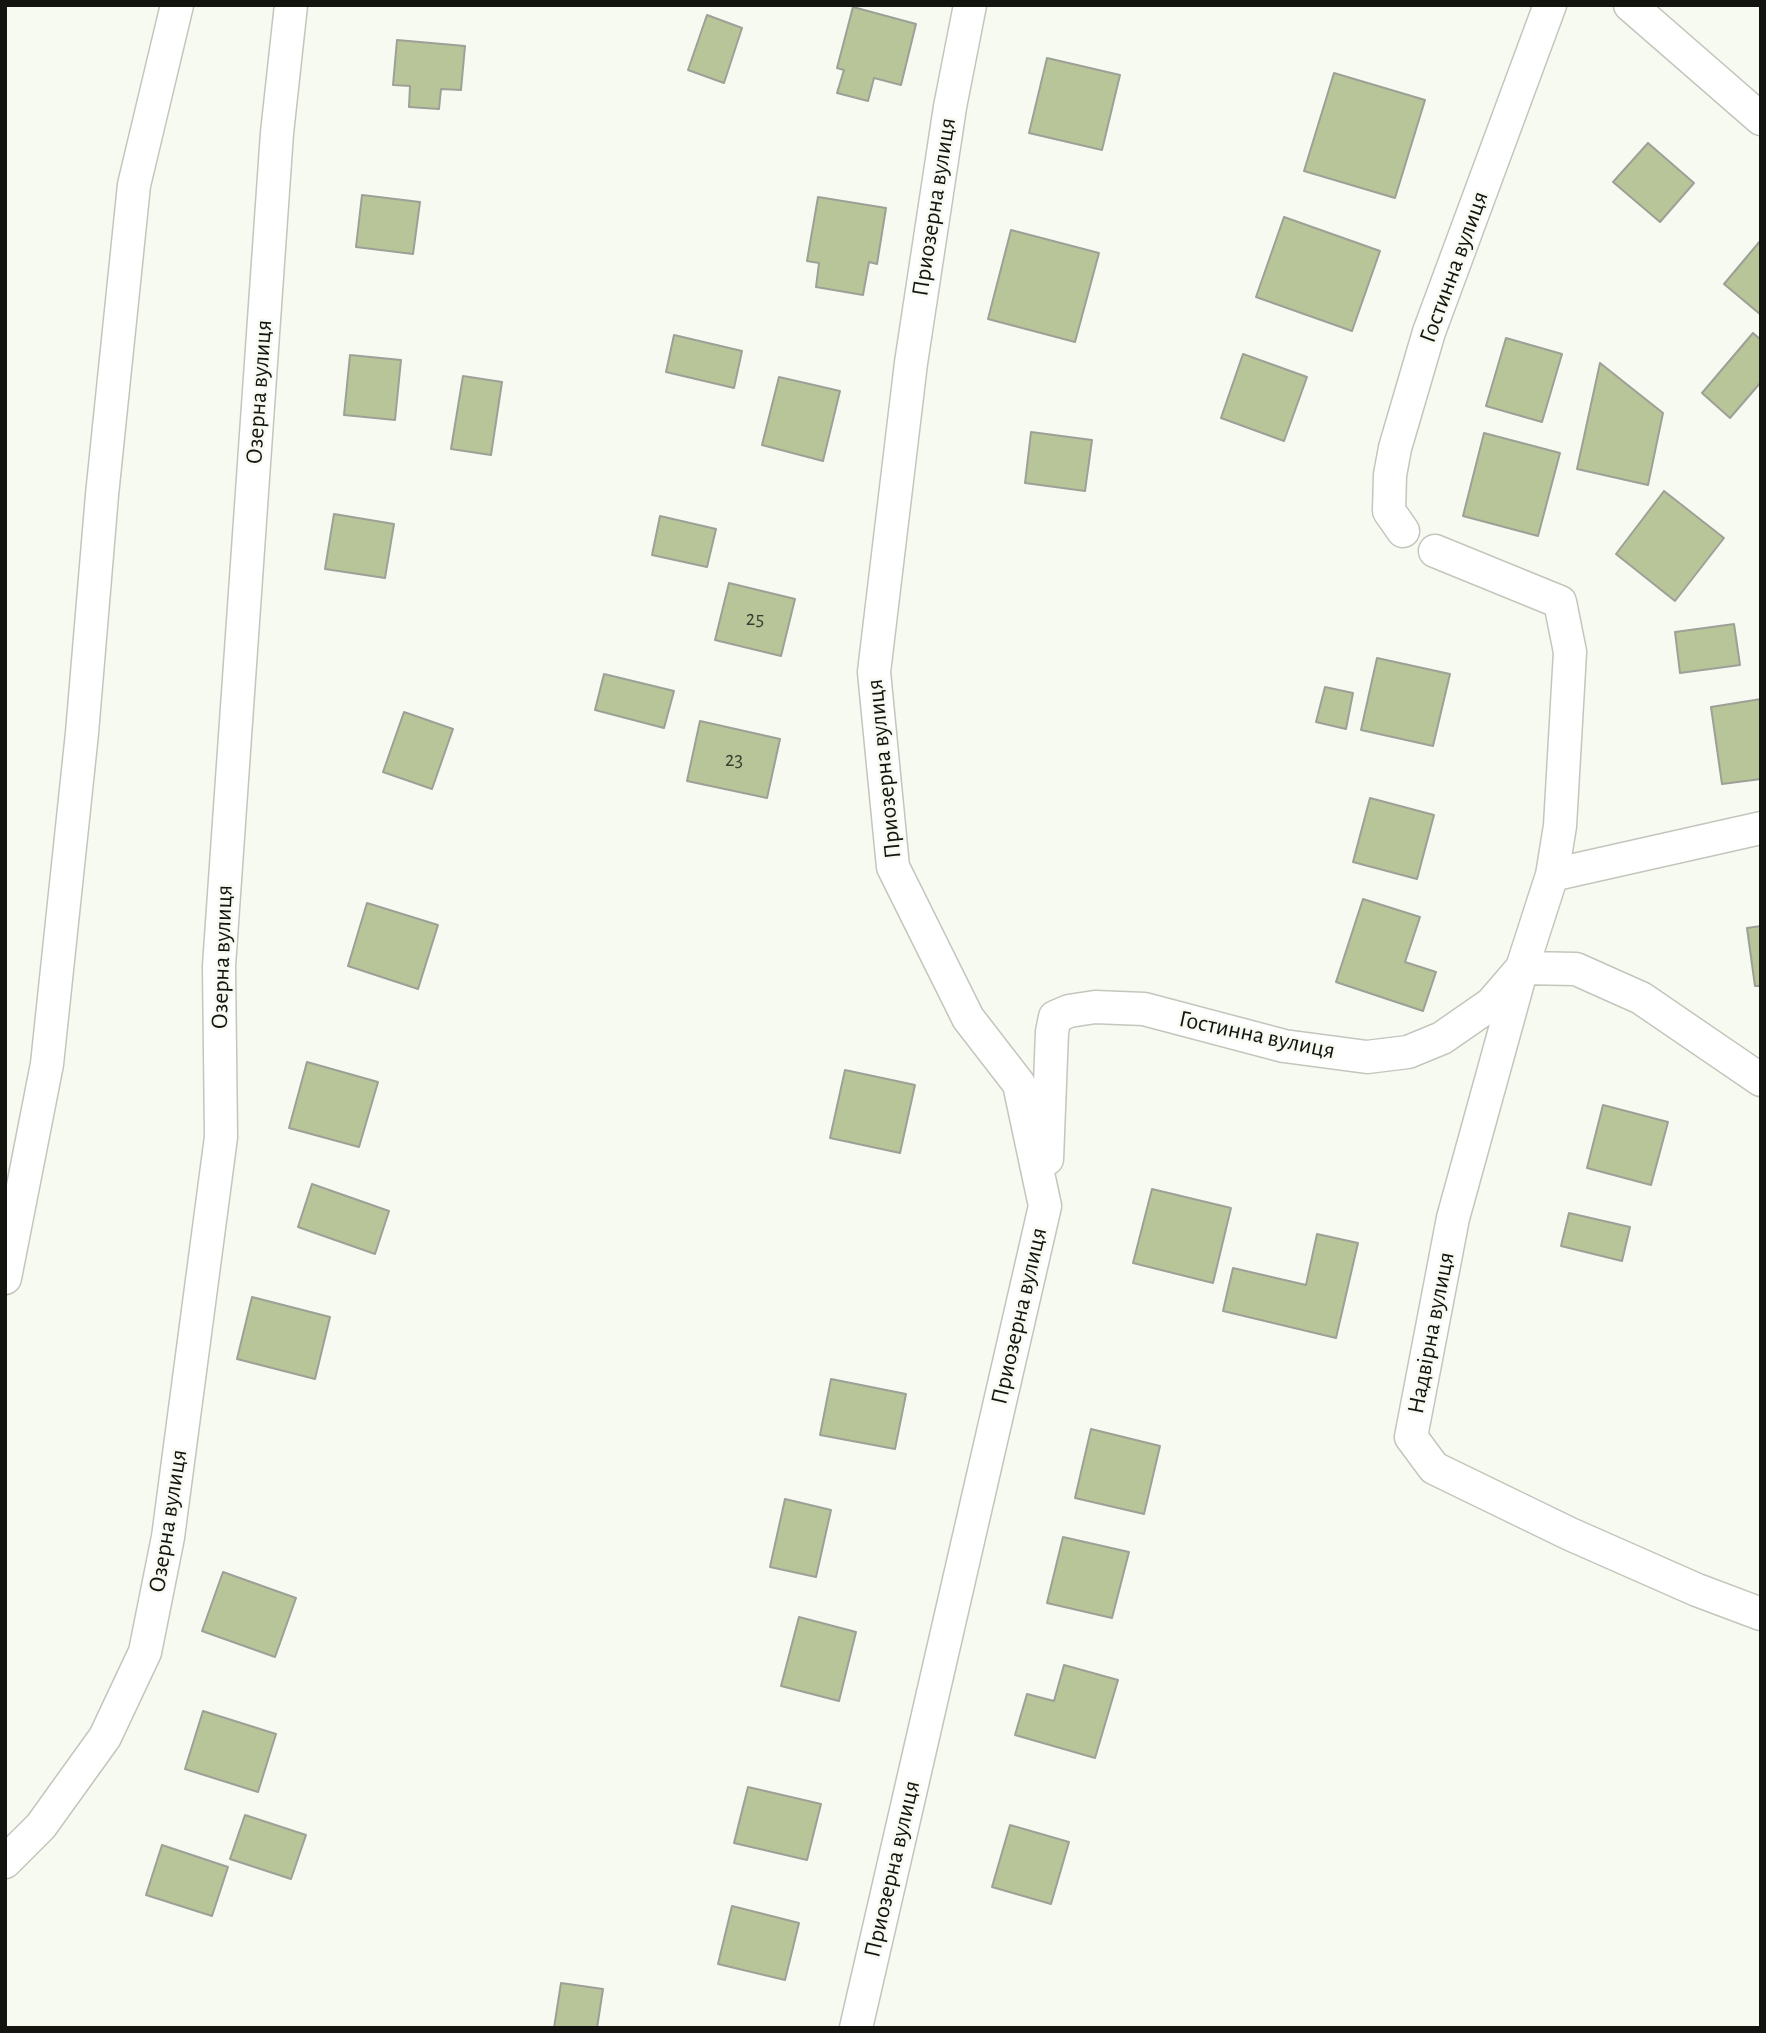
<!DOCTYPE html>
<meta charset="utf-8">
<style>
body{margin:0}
#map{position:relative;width:1766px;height:2033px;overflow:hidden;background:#f7faf0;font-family:"Alegreya Sans",sans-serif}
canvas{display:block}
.frame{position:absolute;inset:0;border:7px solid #131410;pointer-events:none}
</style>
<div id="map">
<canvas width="1766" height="2033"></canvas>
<div class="frame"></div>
</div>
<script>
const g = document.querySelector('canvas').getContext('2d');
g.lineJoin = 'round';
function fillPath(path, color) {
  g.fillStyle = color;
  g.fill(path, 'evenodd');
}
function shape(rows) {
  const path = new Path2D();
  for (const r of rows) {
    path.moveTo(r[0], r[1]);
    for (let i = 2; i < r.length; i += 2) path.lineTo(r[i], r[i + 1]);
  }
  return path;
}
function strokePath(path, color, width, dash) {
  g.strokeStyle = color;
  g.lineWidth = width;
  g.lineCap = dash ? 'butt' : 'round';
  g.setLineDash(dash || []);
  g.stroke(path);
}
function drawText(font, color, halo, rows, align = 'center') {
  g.font = font + ' "Alegreya Sans",sans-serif';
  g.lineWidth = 5;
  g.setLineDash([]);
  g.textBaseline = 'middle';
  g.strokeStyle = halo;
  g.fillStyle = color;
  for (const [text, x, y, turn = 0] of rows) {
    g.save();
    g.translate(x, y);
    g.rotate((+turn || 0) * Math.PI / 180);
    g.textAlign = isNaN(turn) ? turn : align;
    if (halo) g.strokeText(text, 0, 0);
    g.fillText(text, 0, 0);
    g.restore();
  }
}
const building = shape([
 [853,7,916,24,901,85,874,78,868,101,837,93,844,70,837,68,853,7],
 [707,15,742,28,724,83,688,70,707,15],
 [397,40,465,46,461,90,441,89,439,109,409,107,410,86,393,85,397,40],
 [1047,58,1120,75,1102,150,1029,133,1047,58],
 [1334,73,1425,100,1395,198,1304,171,1334,73],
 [1648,143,1694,183,1660,222,1613,182,1648,143],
 [362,195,420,202,413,254,356,247,362,195],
 [818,197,886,208,877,264,869,262,863,295,816,287,819,263,807,261,818,197],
 [1284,217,1380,251,1352,331,1256,297,1284,217],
 [1011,230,1099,253,1075,342,988,319,1011,230],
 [1761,240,1761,315,1724,284,1761,240],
 [1753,333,1761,340,1761,382,1730,418,1702,393,1753,333],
 [674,335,742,351,734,388,666,372,674,335],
 [1506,338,1562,354,1542,422,1486,406,1506,338],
 [1243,354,1307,377,1284,441,1221,418,1243,354],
 [350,355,401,360,395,420,344,415,350,355],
 [1600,363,1663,413,1648,485,1577,469,1600,363],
 [463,376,502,382,491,455,451,449,463,376],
 [779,377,840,391,823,461,762,445,779,377],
 [1031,432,1092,440,1085,491,1025,483,1031,432],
 [1484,433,1560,453,1538,536,1463,516,1484,433],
 [1664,491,1724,538,1675,601,1616,554,1664,491],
 [334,514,394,524,385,578,325,569,334,514],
 [660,516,716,529,707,567,652,555,660,516],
 [729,583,795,599,781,656,715,640,729,583],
 [1734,624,1740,665,1680,673,1675,632,1734,624],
 [1377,658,1450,674,1433,746,1361,730,1377,658],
 [604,674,674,691,664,728,595,710,604,674],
 [1325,687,1353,693,1346,729,1316,722,1325,687],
 [1761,699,1761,779,1722,784,1711,707,1761,699],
 [404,712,453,729,432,789,383,772,404,712],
 [700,721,780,739,767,798,687,781,700,721],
 [1370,798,1434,815,1417,879,1353,862,1370,798],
 [1363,899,1420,917,1405,962,1436,972,1423,1011,1336,982,1363,899],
 [367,903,438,925,418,989,348,966,367,903],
 [1761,926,1761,986,1755,986,1747,928,1761,926],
 [307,1062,378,1082,359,1147,289,1128,307,1062],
 [845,1070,915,1085,900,1153,830,1138,845,1070],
 [1603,1105,1668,1122,1651,1185,1587,1168,1603,1105],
 [312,1184,389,1211,375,1254,298,1227,312,1184],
 [1152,1189,1231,1208,1213,1283,1133,1263,1152,1189],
 [1569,1213,1630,1227,1622,1261,1561,1246,1569,1213],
 [1317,1234,1358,1243,1336,1338,1223,1311,1233,1268,1306,1285,1317,1234],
 [252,1297,330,1317,315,1379,237,1359,252,1297],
 [831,1379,906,1394,895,1449,820,1435,831,1379],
 [1091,1429,1160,1446,1144,1514,1075,1498,1091,1429],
 [785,1499,831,1510,816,1577,770,1567,785,1499],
 [1063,1537,1129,1552,1112,1618,1047,1603,1063,1537],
 [223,1572,296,1598,275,1657,202,1631,223,1572],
 [799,1617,856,1632,839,1701,781,1686,799,1617],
 [1064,1665,1118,1680,1095,1758,1015,1735,1027,1694,1054,1701,1064,1665],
 [203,1711,276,1734,258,1792,185,1769,203,1711],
 [748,1787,821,1804,807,1860,734,1843,748,1787],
 [245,1815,306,1835,291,1879,230,1859,245,1815],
 [1010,1825,1069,1842,1051,1904,992,1887,1010,1825],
 [162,1845,228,1867,212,1916,146,1895,162,1845],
 [732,1906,799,1923,785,1980,718,1964,732,1906],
 [561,1983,603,1989,597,2028,554,2028,561,1983]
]);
fillPath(building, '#b8c599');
strokePath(building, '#9da097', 2);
const minor = shape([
 [1630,5,1761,119],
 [1403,531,1389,511,1390,475,1395,448,1429,332,1550,5],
 [1552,875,1761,828],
 [1761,1080,1641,998,1576,969,1522,968,1453,1218,1411,1437,1434,1468,1570,1534,1697,1590,1761,1614],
 [1047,1159,1052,1032,1055,1017,1069,1011,1095,1007,1144,1009,1284,1046,1367,1057,1408,1052,1442,1038,1491,1004,1522,968,1552,875,1560,826,1570,652,1560,602,1435,551],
 [5,1278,47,1064,82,733,102,495,134,185,177,5],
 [5,1862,41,1826,105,1737,145,1652,168,1537,221,1137,219,966,277,133,291,5],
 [856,2028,1045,1206,1019,1084,968,1018,893,867,874,672,911,363,950,107,970,5]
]);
strokePath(minor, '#c3c6bc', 35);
strokePath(minor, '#fff', 32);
drawText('21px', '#3c4032', null, [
 ["25",755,619],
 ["23",734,760]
]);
drawText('24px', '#131410', '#f7faf0', [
 ["Приозерна вулиця",934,207,-81],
 ["Гостинна вулиця",1454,267,-70],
 ["Озерна вулиця",259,392,-86],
 ["Приозерна вулиця",884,769,-96],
 ["Озерна вулиця",222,957,-88],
 ["Гостинна вулиця",1257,1035,12],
 ["Приозерна вулиця",1019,1316,-77],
 ["Надвірна вулиця",1431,1333,-79],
 ["Озерна вулиця",168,1521,-81],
 ["Приозерна вулиця",892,1869,-77]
]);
</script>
